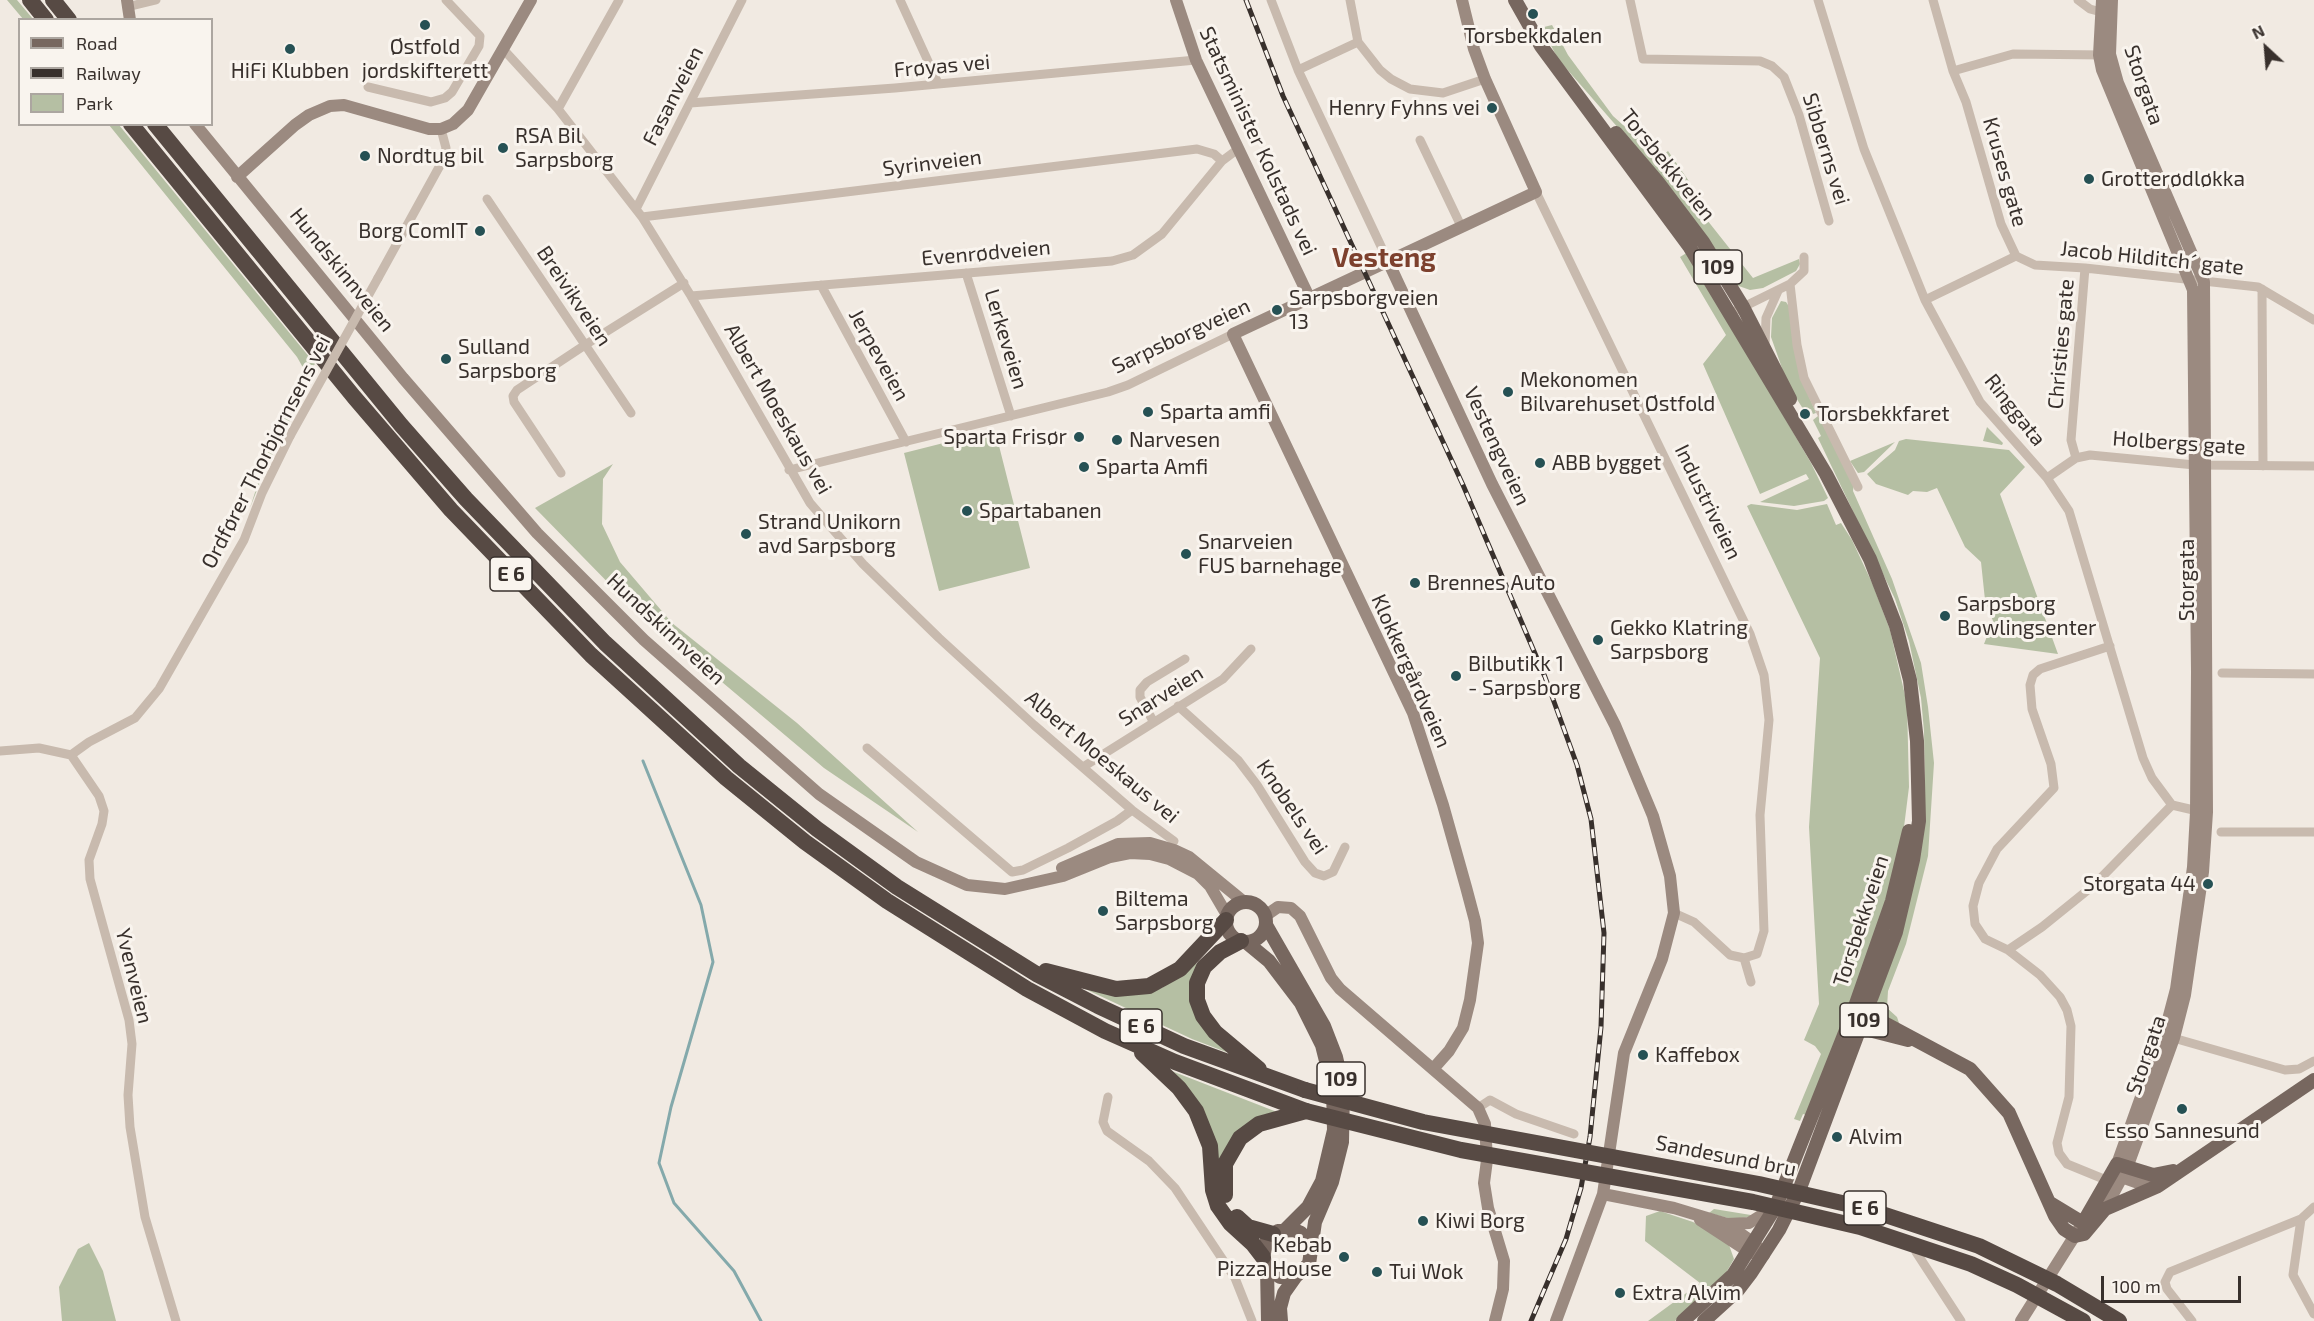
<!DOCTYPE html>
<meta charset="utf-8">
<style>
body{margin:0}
#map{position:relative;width:2314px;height:1321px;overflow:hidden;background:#f1eae2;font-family:"Exo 2",sans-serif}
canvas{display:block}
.legend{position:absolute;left:18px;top:18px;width:195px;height:108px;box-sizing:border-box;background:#f9f4ee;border:2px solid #aca6a0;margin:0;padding:8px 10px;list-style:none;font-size:18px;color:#38302c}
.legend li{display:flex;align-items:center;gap:12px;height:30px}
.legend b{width:30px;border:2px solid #aca6a0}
.north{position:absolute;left:2236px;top:18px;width:60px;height:60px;-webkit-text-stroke:4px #f9f4ee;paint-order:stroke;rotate:334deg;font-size:16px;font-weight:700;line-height:24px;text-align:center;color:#38302c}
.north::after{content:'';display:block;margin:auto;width:21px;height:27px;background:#38302c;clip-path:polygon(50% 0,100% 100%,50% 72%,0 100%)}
.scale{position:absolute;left:2101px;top:1276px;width:140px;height:27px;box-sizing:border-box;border:3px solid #38302c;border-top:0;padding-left:8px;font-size:18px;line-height:21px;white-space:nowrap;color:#38302c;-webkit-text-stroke:4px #f9f4ee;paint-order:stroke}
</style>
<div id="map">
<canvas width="2314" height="1321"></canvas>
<ul class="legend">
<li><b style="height:8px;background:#77675f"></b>Road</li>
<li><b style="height:8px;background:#38302c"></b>Railway</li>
<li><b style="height:16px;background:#b5bfa3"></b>Park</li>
</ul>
<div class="north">N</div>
<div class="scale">100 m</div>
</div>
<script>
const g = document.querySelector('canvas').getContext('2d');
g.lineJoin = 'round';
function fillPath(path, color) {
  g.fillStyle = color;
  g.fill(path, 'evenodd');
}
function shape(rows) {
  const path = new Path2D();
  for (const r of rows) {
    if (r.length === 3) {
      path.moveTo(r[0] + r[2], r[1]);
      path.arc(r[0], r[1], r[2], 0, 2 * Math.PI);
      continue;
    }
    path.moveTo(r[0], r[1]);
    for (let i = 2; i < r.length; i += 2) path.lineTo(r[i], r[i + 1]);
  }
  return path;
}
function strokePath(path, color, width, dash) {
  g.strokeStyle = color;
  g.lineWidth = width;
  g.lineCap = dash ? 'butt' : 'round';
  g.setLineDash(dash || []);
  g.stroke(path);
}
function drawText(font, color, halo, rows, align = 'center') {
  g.font = font + ' "Exo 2",sans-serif';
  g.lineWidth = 6;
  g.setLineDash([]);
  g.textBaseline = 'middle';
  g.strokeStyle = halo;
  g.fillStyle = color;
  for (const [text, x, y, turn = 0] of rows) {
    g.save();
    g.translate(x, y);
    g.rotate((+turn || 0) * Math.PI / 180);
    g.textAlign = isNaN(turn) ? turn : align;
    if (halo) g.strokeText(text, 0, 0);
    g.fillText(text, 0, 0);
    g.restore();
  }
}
fillPath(shape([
 [7,0,17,0,33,19,23,19],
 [1552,25,1568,55,1613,116,1650,149,1655,146,1663,155,1668,151,1702,200,1696,206,1753,278,1799,259,1800,264,1796,271,1763,288,1750,290,1736,285,1661,177,1558,59,1543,30,1544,27],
 [109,125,119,125,315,364,310,370,314,375,265,469,250,508,276,427,308,378,306,373,297,357],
 [1688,252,1811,463,1828,498,1824,501,1794,506,1760,502,1809,479,1806,474,1760,494,1703,364,1726,335,1680,257],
 [1781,301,1786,302,1790,308,1799,373,1816,413,1813,414,1811,409,1805,412,1788,385,1771,337,1772,318],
 [1818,416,1854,482,1853,491,1892,579,1921,663,1928,707,1934,763,1928,856,1906,944,1888,991,1887,1008,1897,1017,1900,1026,1879,1013,1877,1003,1925,791,1924,731,1921,698,1909,641,1895,599,1818,438,1821,436,1813,420],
 [1987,427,2003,443,2002,445,1983,441],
 [995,430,1030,568,939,591,904,453],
 [1906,439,2009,450,2025,467,2000,494,2058,654,1984,644,1993,621,1985,600,1981,562,1965,547,1937,488,1927,492,1913,491,1908,495,1876,484,1867,474,1895,450,1899,441],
 [1895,442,1864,472,1858,473,1850,461],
 [613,464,603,479,602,524,620,562,672,623,797,723,918,832,824,768,627,602,535,508],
 [1751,504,1797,510,1827,504,1836,525,1841,523,1852,540,1873,585,1890,630,1907,704,1909,787,1902,843,1872,948,1806,1115,1803,1114,1800,1121,1794,1119,1821,1054,1815,1046,1804,1040,1819,1004,1809,827,1820,658,1747,506],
 [1195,962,1199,966,1191,983,1234,1055,1192,1039,1081,987,1143,994,1162,988],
 [1169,1070,1277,1112,1221,1162,1216,1161],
 [1714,1209,1757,1216,1731,1219,1709,1213],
 [1660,1211,1693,1222,1713,1233,1729,1245,1734,1259,1723,1278,1675,1321,1648,1321,1700,1283,1645,1241,1646,1216],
 [89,1243,103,1271,116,1321,62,1321,59,1287,78,1249]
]), '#b5bfa3');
strokePath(shape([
 [643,761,701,905,713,962,671,1107,659,1163,674,1203,734,1271,761,1321]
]), '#84a9ab', 3);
strokePath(shape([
 [900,0,938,83],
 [1271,0,1298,70,1387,259],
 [1350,0,1358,42,1380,70,1391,79,1410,89,1443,93,1485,79],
 [1630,0,1643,59,1760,61,1772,66,1784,77,1799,115,1829,221],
 [1818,0,1864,149,1925,300,1980,402,2047,478,2069,511,2143,758,2152,778,2172,805,2202,812],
 [2078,0,2090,9,2105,13],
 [127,7,156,0],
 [504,50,558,109,642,217,691,296,810,503,863,564,939,638,1034,725,1132,810,1174,841],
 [1298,70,1358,42],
 [1953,71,2013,54,2105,55],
 [368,87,431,102,445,98,452,92,479,46,480,36,446,0],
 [690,103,895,88,1196,60],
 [558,109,619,0],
 [1420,140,1461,226],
 [1536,192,1750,634,1764,675,1769,720,1760,815,1764,931,1757,954,1744,958,1730,955,1694,922,1674,913],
 [487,199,631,413],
 [636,209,742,0],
 [642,217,1197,149,1214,154,1222,161],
 [2016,256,2035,265,2085,268,2258,287,2314,320],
 [966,273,1011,416],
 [378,278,443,160,446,148,441,129],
 [1790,284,1797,345,1804,378,1858,487],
 [821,285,906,442],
 [2262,289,2263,466],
 [691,296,1112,261,1133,255,1162,234,1222,161,1238,149],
 [1925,300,2016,256,2001,224,1966,102,1953,71,1933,0],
 [1731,313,1790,284,1804,271,1804,257],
 [1765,346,1766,318,1778,291],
 [2076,458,2071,440,2085,268],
 [789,470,1108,392,1128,385,1233,334],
 [561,473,514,402,513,396,517,390,585,345,684,283],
 [2047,478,2076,458,2090,455,2195,465,2314,466],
 [2110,646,2040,669,2033,675,2030,685,2032,709,2051,764,2054,788,1997,849,1979,883,1973,906,1975,924,1985,939,2008,950,2040,975,2060,997,2067,1010,2071,1026,2069,1097,2057,1143,2059,1153,2067,1164,2111,1182],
 [2222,673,2314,674],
 [1178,706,1238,760,1257,785,1305,862,1315,873,1324,876,1333,872,1345,847],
 [1153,721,1140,697,1140,690,1147,682,1185,659],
 [867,748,1012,872,1023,870,1068,848,1117,821,1132,810],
 [0,751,39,748,71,755],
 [71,755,99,796,104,811,102,824,89,860,90,879,129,1020,132,1044,128,1095,130,1127,145,1217,176,1321],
 [71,755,89,742,135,718,159,689,244,540,262,493,290,436],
 [1083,767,1223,679,1251,649],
 [2221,832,2314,832],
 [2008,950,2042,927,2094,885,2172,805],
 [1744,958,1751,982],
 [2170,1037,2285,1070,2299,1069,2314,1061],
 [1108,1097,1103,1122,1107,1131,1149,1161,1175,1188,1235,1278,1252,1321],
 [1478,1108,1490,1100,1516,1114,1574,1134],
 [2301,1219,2293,1275,2314,1314],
 [1916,1252,1961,1321],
 [2192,1321,2167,1289,2165,1282,2170,1272,2301,1219,2314,1207]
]), '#c8baae', 9);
strokePath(shape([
 [127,0,130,20],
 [1176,0,1196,60,1309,297],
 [2102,0,2099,55,2102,70,2193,290,2197,672,2196,812,2193,867,2176,989,2166,1027,2117,1164],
 [195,124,403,378,537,533,644,640,819,794,916,862,967,885,1005,889,1063,876,1110,857,1130,853,1150,854,1169,859,1198,874,1210,886,1227,915],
 [237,177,295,125,309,115,330,106,344,105,429,129,441,129,453,124,468,110,531,0],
 [1387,259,1492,484,1615,725,1653,816,1670,876,1674,913,1662,959,1624,1053,1603,1194,1556,1321],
 [1062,868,1118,844,1150,843,1174,850,1189,857,1244,902],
 [1265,916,1278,907,1291,908,1300,916,1331,978,1340,989,1478,1108,1485,1124,1487,1160,1484,1183,1488,1208,1504,1261,1503,1289,1495,1321],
 [1433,1069,1449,1051,1463,1028,1470,1000,1478,943,1475,921,1466,887,1443,805,1413,713,1233,334,1536,192,1485,79,1474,49,1462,0],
 [2116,1175,2144,1185,2157,1186],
 [1603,1194,1674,1208,1727,1224,1755,1244,1764,1255],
 [2105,1209,2127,1168,2174,1038,2185,995,2203,872,2207,812,2204,282,2118,83,2110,54,2112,0],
 [1700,1220,1749,1252,1756,1254],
 [1727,1224,1749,1223,1773,1208],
 [2021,1321,2079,1229]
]), '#9b8a80', 12);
strokePath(shape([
 [1515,0,1541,46,1689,246,1826,474,1870,559,1896,626,1910,680,1917,741,1919,821,1913,860,1896,932,1800,1188,1779,1230,1751,1273,1738,1290,1704,1321],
 [1616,133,1657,181,1703,242,1743,307,1790,399],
 [1246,922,20],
 [1266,925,1324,1026,1336,1057,1343,1088,1342,1142,1332,1182,1315,1222,1309,1264,1296,1276,1280,1277,1267,1267,1263,1257,1267,1240,1278,1231,1294,1230,1301,1233,1310,1245],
 [1246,942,1269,961,1301,1003,1322,1045,1333,1089,1334,1130,1322,1181,1308,1207,1286,1229],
 [1858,1015,1871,1016,1970,1069,2009,1113,2055,1216,2064,1229,2075,1236,2084,1234],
 [1857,1022,1861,1028,1908,1040],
 [2050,1203,2083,1223],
 [2083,1223,2117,1164,2153,1175,2173,1171],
 [2084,1234,2105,1209,2158,1186,2314,1080],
 [1267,1267,1268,1321],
 [1281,1321,1280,1308,1284,1293,1296,1276],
 [1683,1321,1733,1275,1776,1206,1852,1015,1892,901,1909,831]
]), '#77675f', 14);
strokePath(shape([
 [30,0,46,20],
 [53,0,69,20],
 [131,124,354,397,451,510,591,655,726,778,805,842,887,901,1027,989,1105,1031,1175,1062,1306,1111],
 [155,124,401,425,466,499,605,643,739,766,817,829,897,887,1038,975,1098,1006,1184,1046,1305,1090],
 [1241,941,1220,952,1204,967,1197,983,1197,1000,1203,1016,1215,1032,1259,1069],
 [1046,971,1116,989,1149,986,1180,969,1226,920],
 [1142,1053,1179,1088,1196,1111,1210,1146,1213,1190,1218,1206,1230,1223,1253,1244,1263,1257],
 [1225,1195,1225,1164,1240,1138,1259,1124,1306,1111],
 [1237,1217,1248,1227,1273,1234]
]), '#574a44', 16);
const rail = shape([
 [1246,0,1283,96,1463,485,1545,677,1577,765,1591,819,1604,933,1601,1027,1590,1137,1581,1188,1566,1239,1531,1321]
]);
strokePath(rail, '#38302c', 5);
strokePath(rail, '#f9f4ee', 3, [9]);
strokePath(shape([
 [290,436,378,278]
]), '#c8baae', 9);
strokePath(shape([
 [1305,1090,1423,1122,1759,1184,1864,1208,1979,1246,2057,1284,2119,1321],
 [1306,1111,1461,1150,1753,1202,1860,1227,1971,1264,2017,1285,2083,1321]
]), '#574a44', 16);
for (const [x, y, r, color] of [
 [1533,14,6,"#265154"],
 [425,25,6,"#265154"],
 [290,49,6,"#265154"],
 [1492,108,6,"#265154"],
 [503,148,6,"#265154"],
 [365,156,6,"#265154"],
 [2089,179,6,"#265154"],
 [480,231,6,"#265154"],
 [1277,310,6,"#265154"],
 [446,359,6,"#265154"],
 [1508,392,6,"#265154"],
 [1148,412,6,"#265154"],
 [1805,414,6,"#265154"],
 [1079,437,6,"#265154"],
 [1117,440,6,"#265154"],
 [1540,463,6,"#265154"],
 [1084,467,6,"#265154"],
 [967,511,6,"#265154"],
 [746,534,6,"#265154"],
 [1186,554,6,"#265154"],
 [1415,583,6,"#265154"],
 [1945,616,6,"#265154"],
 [1598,640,6,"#265154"],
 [1456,676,6,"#265154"],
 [2208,884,6,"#265154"],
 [1103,911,6,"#265154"],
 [1643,1055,6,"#265154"],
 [2182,1109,6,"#265154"],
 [1837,1137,6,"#265154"],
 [1423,1221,6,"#265154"],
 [1344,1257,6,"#265154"],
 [1377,1272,6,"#265154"],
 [1620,1293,6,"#265154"]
]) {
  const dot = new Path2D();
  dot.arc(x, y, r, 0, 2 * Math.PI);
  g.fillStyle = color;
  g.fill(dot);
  strokePath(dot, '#f9f4ee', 2);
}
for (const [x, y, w] of [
 [1718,267,48],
 [511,574,42],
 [1864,1020,48],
 [1141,1026,42],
 [1341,1079,48],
 [1865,1208,42]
]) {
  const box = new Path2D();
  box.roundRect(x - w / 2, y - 17, w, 34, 4.5);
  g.fillStyle = '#f9f4ee';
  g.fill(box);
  strokePath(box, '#38302c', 1.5);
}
drawText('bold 20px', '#38302c', null, [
 ["109",1718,267],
 ["E 6",511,574],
 ["109",1864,1020],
 ["E 6",1141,1026],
 ["109",1341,1079],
 ["E 6",1865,1208]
]);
drawText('21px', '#38302c', '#f9f4ee', [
 ["Torsbekkdalen",1533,36,"center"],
 ["Østfold",425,47,"center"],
 ["jordskifterett",425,71,"center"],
 ["HiFi Klubben",290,71,"center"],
 ["Henry Fyhns vei",1480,108,"right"],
 ["RSA Bil",515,136],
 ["Sarpsborg",515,160],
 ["Nordtug bil",377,156],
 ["Grotterødløkka",2101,179],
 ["Borg ComIT",468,231,"right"],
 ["Sarpsborgveien",1289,298],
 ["13",1289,322],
 ["Sulland",458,347],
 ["Sarpsborg",458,371],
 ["Mekonomen",1520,380],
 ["Bilvarehuset Østfold",1520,404],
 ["Sparta amfi",1160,412],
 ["Torsbekkfaret",1817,414],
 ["Sparta Frisør",1067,437,"right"],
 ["Narvesen",1129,440],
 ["ABB bygget",1552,463],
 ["Sparta Amfi",1096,467],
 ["Spartabanen",979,511],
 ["Strand Unikorn",758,522],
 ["avd Sarpsborg",758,546],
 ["Snarveien",1198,542],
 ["FUS barnehage",1198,566],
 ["Brennes Auto",1427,583],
 ["Sarpsborg",1957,604],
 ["Bowlingsenter",1957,628],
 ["Gekko Klatring",1610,628],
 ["Sarpsborg",1610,652],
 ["Bilbutikk 1",1468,664],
 ["- Sarpsborg",1468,688],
 ["Storgata 44",2196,884,"right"],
 ["Biltema",1115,899],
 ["Sarpsborg",1115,923],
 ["Kaffebox",1655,1055],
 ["Esso Sannesund",2182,1131,"center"],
 ["Alvim",1849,1137],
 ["Kiwi Borg",1435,1221],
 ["Kebab",1332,1245,"right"],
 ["Pizza House",1332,1269,"right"],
 ["Tui Wok",1389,1272],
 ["Extra Alvim",1632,1293]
], 'left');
drawText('21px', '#38302c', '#f9f4ee', [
 ["Frøyas vei",942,66,-5],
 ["Storgata",2144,85,71],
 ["Fasanveien",673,96,-63],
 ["Statsminister Kolstads vei",1258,141,65],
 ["Sibberns vei",1826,149,73],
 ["Syrinveien",932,163,-7],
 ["Torsbekkveien",1668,165,51],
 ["Kruses gate",2005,172,74],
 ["Evenrødveien",986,253,-5],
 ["Jacob Hilditch´ gate",2152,258,6],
 ["Hundskinnveien",342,270,51],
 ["Breivikveien",574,296,56],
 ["Sarpsborgveien",1181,336,-25],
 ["Lerkeveien",1006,339,73],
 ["Christies gate",2061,344,-85],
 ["Jerpeveien",879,355,61],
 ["Albert Moeskaus vei",778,409,60],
 ["Ringgata",2015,410,52],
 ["Holbergs gate",2179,443,4],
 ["Vestengveien",1497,446,65],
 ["Ordfører Thorbjørnsens vei",266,452,-63],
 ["Industriveien",1708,502,64],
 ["Storgata",2187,580,-90],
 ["Hundskinnveien",666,629,43],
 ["Klokkergårdveien",1411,671,66],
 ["Snarveien",1161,696,-32],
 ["Albert Moeskaus vei",1102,757,40],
 ["Knobels vei",1292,807,56],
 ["Torsbekkveien",1861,921,-72],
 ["Yvenveien",134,976,76],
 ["Storgata",2146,1055,-71],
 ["Sandesund bru",1726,1156,11]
]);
drawText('bold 27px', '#7d412e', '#f9f4ee', [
 ["Vesteng",1384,258]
]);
</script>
